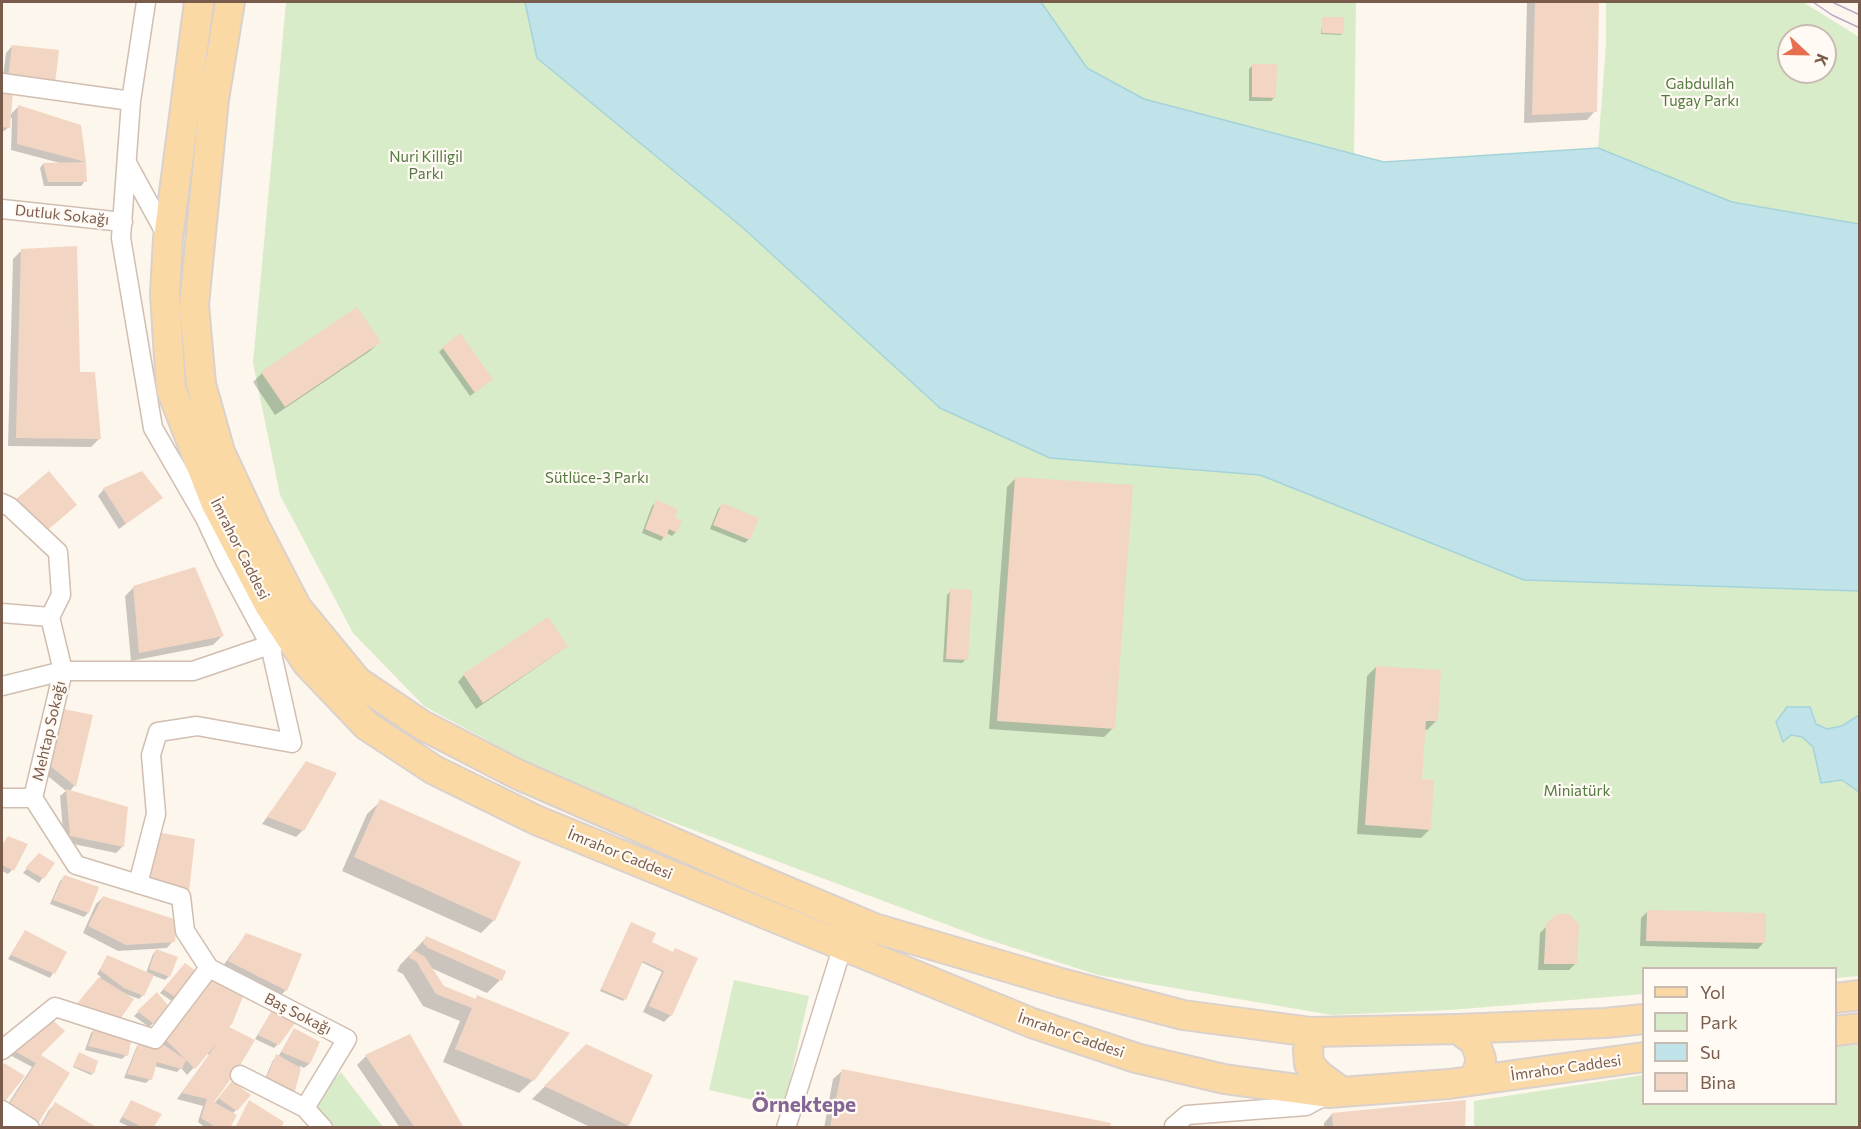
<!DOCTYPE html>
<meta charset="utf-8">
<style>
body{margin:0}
#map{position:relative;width:1861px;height:1129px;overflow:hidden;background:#fdf6ec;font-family:Commissioner,sans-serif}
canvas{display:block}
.frame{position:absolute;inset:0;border:3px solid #7a5c4d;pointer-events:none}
.legend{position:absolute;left:1642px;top:967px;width:195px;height:138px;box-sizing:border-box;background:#fffaf3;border:2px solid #cabbb1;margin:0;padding:8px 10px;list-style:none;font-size:18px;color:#7a5c4d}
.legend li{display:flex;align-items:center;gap:12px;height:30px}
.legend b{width:30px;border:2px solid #cabbb1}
.north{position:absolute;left:1777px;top:24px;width:60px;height:60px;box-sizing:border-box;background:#fffaf3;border:2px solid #cabbb1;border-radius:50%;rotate:112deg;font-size:16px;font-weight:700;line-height:24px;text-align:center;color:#7a5c4d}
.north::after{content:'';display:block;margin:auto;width:21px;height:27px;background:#e76f51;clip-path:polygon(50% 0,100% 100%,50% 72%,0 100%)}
</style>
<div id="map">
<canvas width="1861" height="1129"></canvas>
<div class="frame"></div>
<ul class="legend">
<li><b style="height:8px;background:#fbd9a5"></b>Yol</li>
<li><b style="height:16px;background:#d8ecc9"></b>Park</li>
<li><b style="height:16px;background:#bfe3e8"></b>Su</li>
<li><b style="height:16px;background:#f3d5c3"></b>Bina</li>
</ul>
<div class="north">K</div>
</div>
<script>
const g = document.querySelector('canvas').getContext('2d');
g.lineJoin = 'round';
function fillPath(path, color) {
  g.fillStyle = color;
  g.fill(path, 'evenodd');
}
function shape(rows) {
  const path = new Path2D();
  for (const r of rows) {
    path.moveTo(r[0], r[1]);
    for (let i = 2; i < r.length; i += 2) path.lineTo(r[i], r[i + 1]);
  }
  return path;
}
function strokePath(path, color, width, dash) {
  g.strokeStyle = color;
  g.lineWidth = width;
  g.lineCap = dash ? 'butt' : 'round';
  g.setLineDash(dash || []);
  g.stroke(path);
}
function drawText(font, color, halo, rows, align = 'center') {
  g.font = font + ' Commissioner,sans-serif';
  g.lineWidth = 4.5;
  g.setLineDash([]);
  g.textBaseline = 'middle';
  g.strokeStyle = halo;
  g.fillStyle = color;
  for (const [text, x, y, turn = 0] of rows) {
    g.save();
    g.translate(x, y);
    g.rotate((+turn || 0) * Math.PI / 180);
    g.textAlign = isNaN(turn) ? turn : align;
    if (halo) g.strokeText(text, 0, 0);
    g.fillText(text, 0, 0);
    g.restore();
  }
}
fillPath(shape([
 [286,2,525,2,537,58,742,227,940,408,1050,458,1260,475,1524,580,1859,591,1859,976,1836,978,1836,968,1644,968,1643,994,1450,1010,1332,1015,1098,975,980,937,562,781,424,706,353,633,280,495,253,363],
 [1041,2,1356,2,1354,155,1143,99,1083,66],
 [1606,2,1803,2,1859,37,1859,224,1732,202,1598,148,1606,45],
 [1789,36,1825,36,1825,72,1789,72],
 [734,980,809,996,784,1107,709,1090],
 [1859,1043,1859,1125,1853,1127,1474,1127,1474,1101,1643,1075,1644,1104,1836,1104,1836,1047],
 [341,1072,383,1127,329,1127,311,1104]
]), '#d8ecc9');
const water = shape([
 [525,2,1041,2,1087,68,1144,99,1384,162,1598,148,1732,202,1859,224,1859,591,1524,580,1260,475,1050,458,940,408,742,227,537,58,525,2],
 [1787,707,1810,707,1816,724,1827,729,1842,726,1859,715,1859,792,1842,780,1821,783,1813,747,1802,737,1791,735,1783,742,1776,722,1787,707]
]);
fillPath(water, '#bfe3e8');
strokePath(water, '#a5d3da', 1.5);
fillPath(shape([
 [1527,2,1598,2,1595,111,1587,120,1524,123],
 [1323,18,1342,33,1341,35,1321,34],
 [12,46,57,51,2,85,6,53],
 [1253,65,1275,97,1271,101,1249,101,1249,69],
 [2,91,11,92,9,116,18,107,80,126,85,162,85,181,81,186,44,186,40,168,43,164,60,163,11,150,12,118,9,118,9,127,4,131,2,131],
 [21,251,79,373,100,438,91,447,8,446,13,259],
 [356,309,379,342,370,351,275,415,253,382,262,373],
 [443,348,487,383,470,396,439,352],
 [1016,478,1113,728,1104,737,989,729,1007,487],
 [104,489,161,497,119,529,98,496],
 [657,502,673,519,676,532,672,536,666,533,661,541,642,533,652,506],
 [722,505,749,539,745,543,710,529,718,509],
 [134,587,222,636,213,645,131,661,125,596],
 [951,591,966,659,962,663,943,662,947,595],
 [566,645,559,652,476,709,458,682,464,675],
 [1376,667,1436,721,1427,730,1424,729,1420,781,1430,829,1421,838,1357,834,1367,676],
 [91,716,74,786,70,791,123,846,116,853,64,842,60,796,66,791,42,771],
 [307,762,303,830,296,837,262,824],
 [381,801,494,920,481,933,342,871,367,814],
 [8,837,12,870,8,874,2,871,2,845],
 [39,855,53,864,39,883,23,873],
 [64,877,88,913,84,917,50,904,60,881],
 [103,897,173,941,167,948,118,951,83,933,96,904],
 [1647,912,1764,942,1758,949,1640,946,1641,918],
 [1558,915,1576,963,1569,970,1538,970,1540,933],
 [630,925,650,943,672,953,675,950,696,959,671,1015,664,1022,643,1012,662,972,641,962,623,1001,600,991],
 [246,935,300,955,285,991,279,997,222,967],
 [22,936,65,952,50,978,8,959],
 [426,938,500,980,487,993,431,968,443,987,474,1000,478,997,533,1080,519,1093,443,1062,460,1021,423,1006,403,974,397,971,400,965],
 [157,950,169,976,165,980,152,975,143,995,139,999,95,983,101,977,97,974,108,956,146,973,153,954],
 [181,969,177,998,173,1002,160,993],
 [203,986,226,1027,209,1105,211,1107,228,1087,236,1110,232,1114,228,1128,206,1128,198,1122,203,1106,177,1099,209,1055,207,1053,187,1075,181,1068,177,1072,154,1066,150,1079,146,1083,124,1078,137,1046],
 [157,994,169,1009,149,1027,134,1016],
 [273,1010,278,1044,274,1048,255,1039],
 [95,1029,126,1055,122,1059,85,1050,91,1033],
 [294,1030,318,1043,309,1064,304,1068,300,1066,294,1090,290,1094,264,1081,273,1060,278,1057],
 [586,1046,628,1125,625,1128,592,1128,532,1099],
 [12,1050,38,1055,68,1074,2,1113,32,1067,8,1054],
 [78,1055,93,1073,91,1075,73,1067],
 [366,1056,462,1128,400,1128,357,1065],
 [842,1071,1108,1128,824,1128,833,1079],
 [131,1102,151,1128,132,1128,119,1122],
 [55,1104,95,1128,39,1128,49,1110],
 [1332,1114,1464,1128,1324,1128,1324,1123]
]), '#0003');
fillPath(shape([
 [1535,2,1599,2,1597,112,1532,115],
 [1322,17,1344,17,1344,34,1322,33],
 [12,45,59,50,55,84,8,79],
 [1252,64,1277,64,1276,98,1252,97],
 [2,90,13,91,10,128,2,127],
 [18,105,81,125,86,162,17,144],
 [86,162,87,182,48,182,43,163],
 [77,246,80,372,95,372,101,439,16,438,21,249],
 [357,307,381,342,285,407,261,372],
 [460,333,493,379,475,393,442,347],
 [49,471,77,505,44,533,16,499],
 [142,471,163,498,126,524,103,488],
 [1015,477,1133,485,1115,729,997,721],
 [656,500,678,509,675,518,682,520,677,533,669,529,666,538,645,529],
 [722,503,759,518,750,540,713,525],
 [195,567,224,636,139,653,133,586],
 [950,589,972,590,968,660,946,659],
 [548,617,568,646,483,703,463,674],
 [1376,666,1441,670,1438,721,1426,721,1422,779,1434,780,1431,830,1365,825],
 [58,708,93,715,76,787,48,764],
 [306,761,337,773,304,831,267,817],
 [66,789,128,807,124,847,70,836],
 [380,799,521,862,495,921,354,857],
 [151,831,195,839,189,892,138,884],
 [8,836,28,844,14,871,2,865,2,845],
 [39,853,55,863,44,879,25,868],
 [64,875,99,887,89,913,53,900],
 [103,896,177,920,175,942,126,945,88,926],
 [1647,910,1766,913,1766,943,1646,941],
 [1557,914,1569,914,1579,924,1577,964,1544,964,1546,924],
 [631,922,656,933,652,942,673,952,675,948,698,958,672,1016,649,1006,664,971,643,961,626,1000,601,989],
 [25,930,67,952,55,974,11,955],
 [246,933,302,954,287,991,228,961],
 [426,936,506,971,502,981,428,948,423,943],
 [156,949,178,957,170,977,149,969],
 [413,950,425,957,444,986,476,999,477,995,570,1033,534,1081,455,1049,472,1008,436,994,416,961,409,958],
 [107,955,154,975,144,996,124,988,100,970],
 [185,963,200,974,178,999,163,989],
 [99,977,134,999,119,1021,75,1006],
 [209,977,244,994,232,1024,229,1027,255,1040,236,1072,214,1102,237,1115,230,1128,217,1128,201,1118,207,1099,182,1093,217,1043,195,1069,164,1038],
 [157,992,171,1009,154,1024,137,1011],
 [273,1008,296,1022,279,1045,258,1035],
 [50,1018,65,1031,41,1055,70,1073,37,1125,8,1106,36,1063,11,1049],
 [95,1027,132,1037,128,1056,88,1046],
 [294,1028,320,1042,310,1064,281,1052],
 [410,1034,464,1128,415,1128,365,1055],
 [140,1040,164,1045,186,1060,182,1069,157,1062,152,1080,127,1074],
 [586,1044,653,1075,629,1126,544,1086],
 [79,1052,98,1061,94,1074,73,1066],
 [276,1054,301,1068,295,1091,267,1077],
 [4,1063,25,1076,2,1105,2,1067],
 [842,1069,1111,1123,1110,1128,830,1128],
 [232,1081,251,1095,237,1111,218,1098],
 [131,1100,162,1114,153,1128,144,1128,122,1117],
 [249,1100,284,1122,281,1128,235,1128],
 [1466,1100,1465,1128,1333,1128,1332,1113],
 [55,1102,98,1128,43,1128,41,1126]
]), '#f3d5c3');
const minor = shape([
 [2,83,131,101],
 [127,163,168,238],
 [2,209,123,222],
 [2,503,10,507,58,552,61,595,50,617,63,671,33,798,76,865,181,897,185,931,209,968,347,1039,305,1108],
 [2,613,50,617],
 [2,686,63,671,193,671,281,641],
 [2,798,33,798],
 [138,884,156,814,151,755,158,732,197,726,292,743,270,645,225,561,205,518,153,428,121,238,131,101,146,2],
 [2,1050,55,1007,155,1039,209,968],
 [240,1075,305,1108,323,1128],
 [2,1110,30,1128],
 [786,1128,843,945],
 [1175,1128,1174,1126,1187,1115,1306,1106,1328,1094]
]);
const tertiary = shape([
 [2,1126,2,1128]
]);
const primary = shape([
 [199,2,168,238,165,294,171,389,215,502,269,605,307,663,367,726,434,770,536,820,1032,1023,1136,1058,1224,1079,1328,1093,1449,1084,1644,1057],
 [230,2,214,99,194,305,201,384,220,452,255,527,297,608,357,681,422,725,519,775,746,874,874,928,1061,983,1183,1015,1311,1032,1458,1029,1605,1023,1644,1019],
 [1836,998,1860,995],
 [1458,1029,1475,1042,1481,1059,1475,1080],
 [1836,1031,1860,1028],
 [1311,1032,1308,1050,1309,1064,1320,1076,1342,1092]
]);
strokePath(minor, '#d1beb0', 21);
strokePath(tertiary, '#d1beb0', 26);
strokePath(primary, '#dad1cd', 32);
strokePath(minor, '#fff', 18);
strokePath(tertiary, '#fff', 22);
strokePath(primary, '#fbd9a5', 28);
strokePath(shape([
 [1813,2,1832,15,1860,28],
 [1832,2,1860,15]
]), '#b9a8c9', 1.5);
drawText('15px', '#537a41', '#fffaf3', [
 ["Gabdullah",1700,84],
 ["Tugay Parkı",1700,101],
 ["Nuri Killigil",426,157],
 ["Parkı",426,174],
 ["Sütlüce-3 Parkı",597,478],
 ["Miniatürk",1577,791]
]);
drawText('15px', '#7a5c4d', '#fffaf3', [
 ["Dutluk Sokağı",62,215,6],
 ["İmrahor Caddesi",240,549,63],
 ["Mehtap Sokağı",49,731,-77],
 ["İmrahor Caddesi",620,854,22],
 ["Baş Sokağı",298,1014,27],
 ["İmrahor Caddesi",1071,1035,19],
 ["İmrahor Caddesi",1566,1068,-8]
]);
drawText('bold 21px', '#846695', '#fffaf3', [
 ["Örnektepe",804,1105]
]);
</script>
